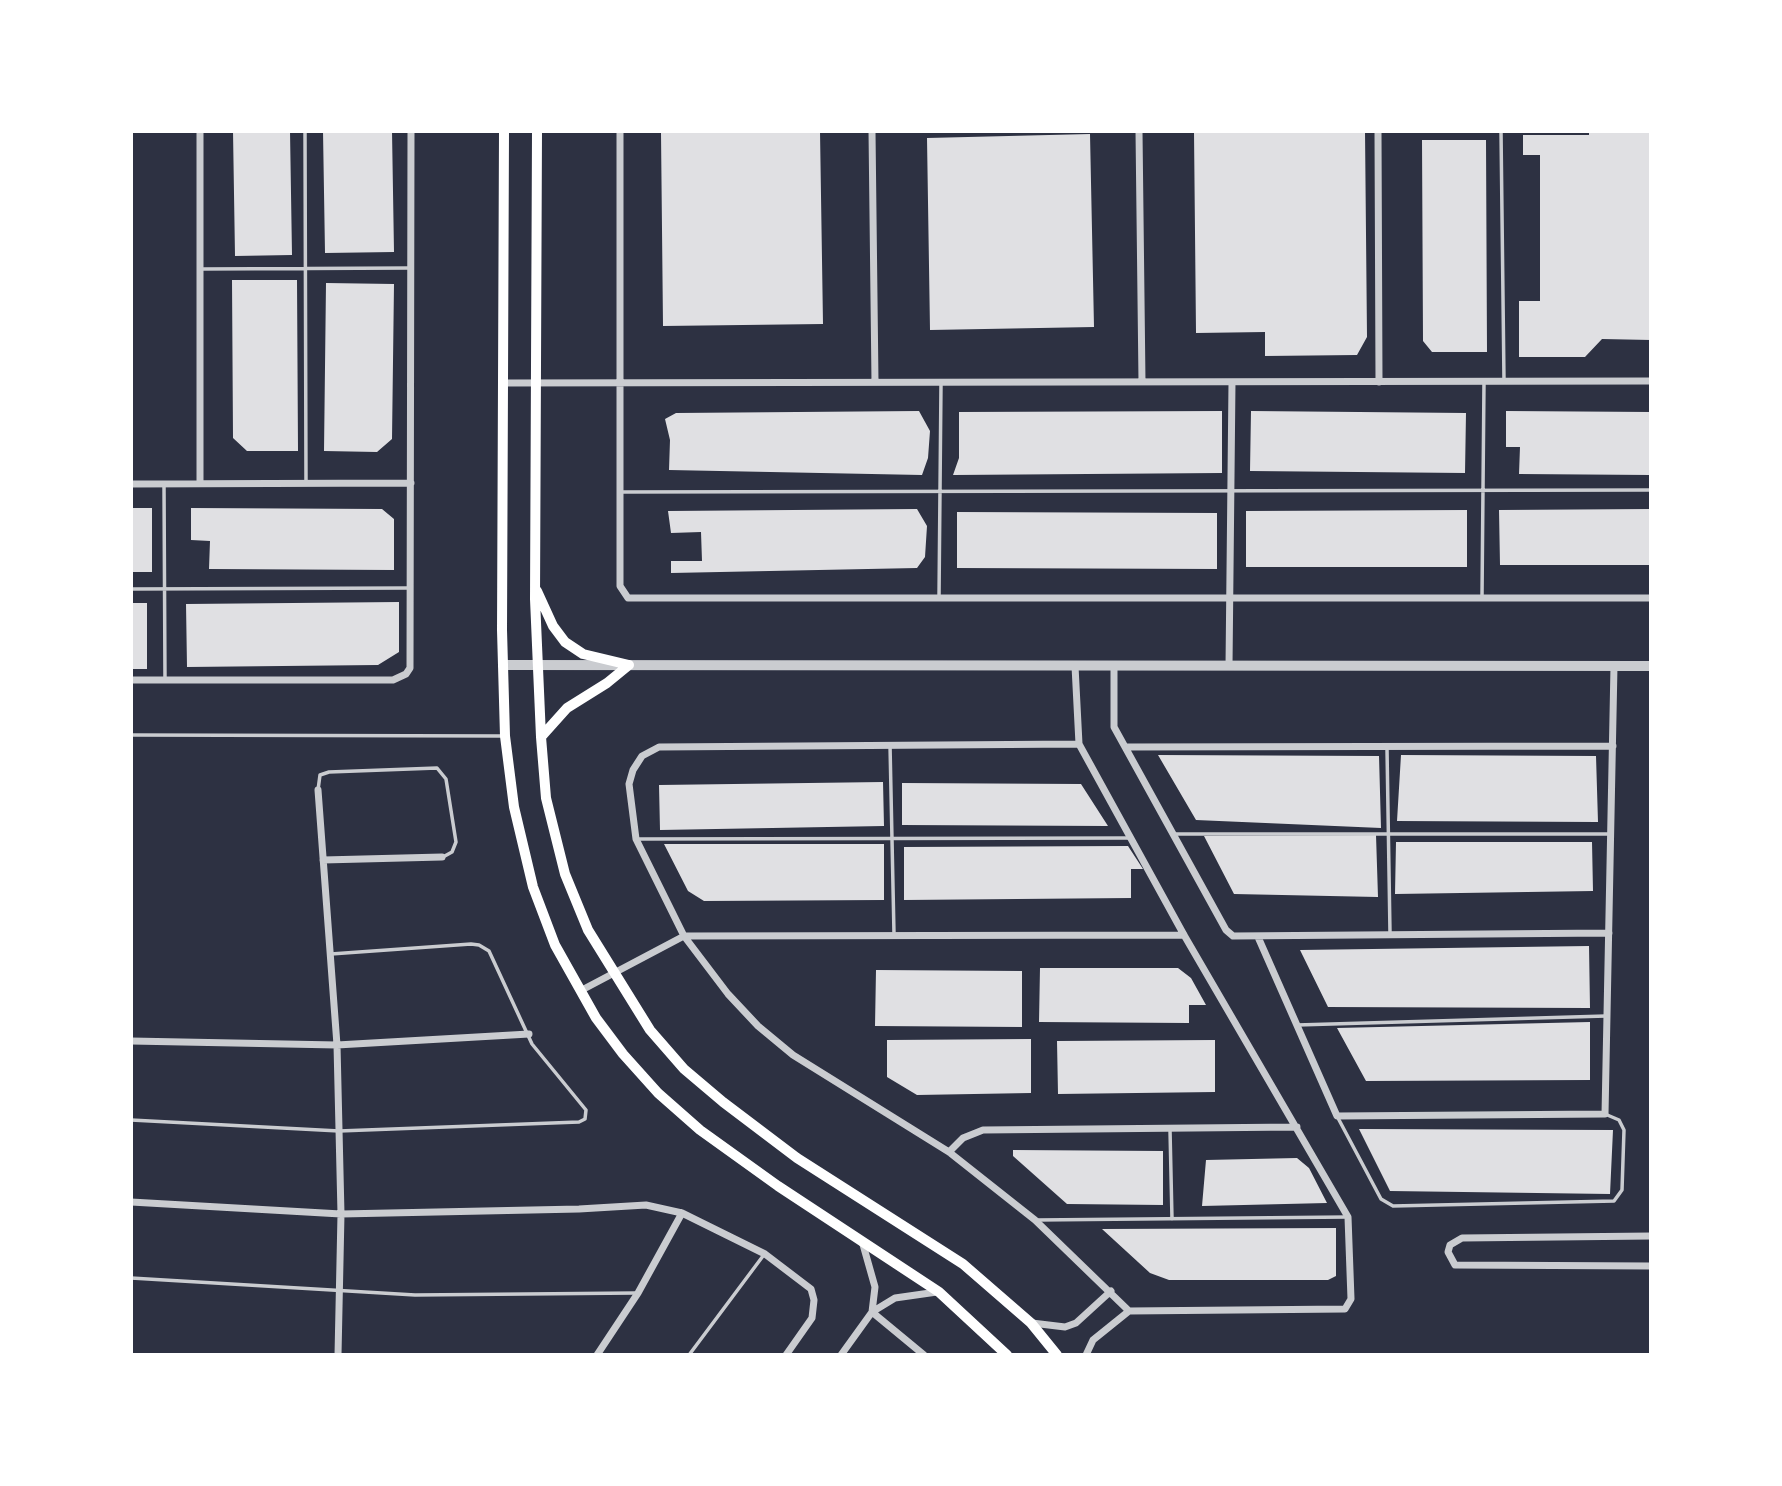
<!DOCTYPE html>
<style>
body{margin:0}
#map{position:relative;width:1782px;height:1486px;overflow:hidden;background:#2d3142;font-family:Manrope,sans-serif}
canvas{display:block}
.frame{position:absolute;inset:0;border:133px solid #fff;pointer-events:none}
</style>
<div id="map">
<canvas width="1782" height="1486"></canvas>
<div class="frame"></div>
</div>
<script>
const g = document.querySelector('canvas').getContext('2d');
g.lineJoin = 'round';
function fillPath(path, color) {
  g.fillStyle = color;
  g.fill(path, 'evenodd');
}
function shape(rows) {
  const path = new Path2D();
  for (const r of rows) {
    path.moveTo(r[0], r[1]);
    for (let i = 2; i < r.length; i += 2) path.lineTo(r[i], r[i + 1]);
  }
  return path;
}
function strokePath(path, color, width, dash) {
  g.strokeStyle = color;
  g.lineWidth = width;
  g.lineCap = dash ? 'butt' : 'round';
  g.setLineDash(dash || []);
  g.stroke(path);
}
fillPath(shape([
 [233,131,290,131,292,255,235,256],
 [323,131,392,131,394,252,325,253],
 [820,131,823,324,663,326,661,133],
 [1365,131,1367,337,1357,355,1265,356,1265,332,1196,333,1194,132],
 [1589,131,1651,131,1651,340,1602,339,1585,357,1519,357,1519,301,1540,301,1540,155,1523,155,1523,135,1589,135],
 [1090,134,1094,327,930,330,927,138],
 [1422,140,1486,140,1487,352,1432,352,1423,341],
 [232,280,297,280,298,451,247,451,233,438],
 [326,283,394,284,392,439,377,452,324,451],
 [919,411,930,431,928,458,922,475,669,470,670,440,665,419,676,413],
 [1222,411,1222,473,953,475,959,458,959,412],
 [1251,411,1466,413,1465,473,1250,471],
 [1506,411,1651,412,1651,475,1519,474,1520,447,1506,447],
 [131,508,152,508,152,572,131,572],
 [191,508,382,509,394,519,394,570,209,569,210,541,191,540],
 [917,509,927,526,925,557,917,568,671,573,671,561,702,561,701,532,671,533,668,511],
 [1651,509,1651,565,1500,565,1499,510],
 [1467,510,1467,567,1246,567,1246,511],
 [957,512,1217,513,1217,569,957,568],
 [399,602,399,652,378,665,187,667,186,604],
 [131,603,147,603,147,669,131,669],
 [1158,755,1379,756,1381,828,1196,820],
 [1401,755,1596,756,1598,822,1397,821],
 [883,782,884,826,660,830,659,785],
 [902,783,1081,784,1108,826,902,825],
 [1376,835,1378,897,1234,894,1204,836],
 [1396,842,1592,842,1593,891,1395,894],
 [664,844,884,844,884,900,704,901,688,891],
 [1128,846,1143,869,1131,869,1131,898,904,900,904,847],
 [1589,946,1590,1008,1328,1007,1300,950],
 [1040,968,1178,968,1191,978,1206,1005,1189,1005,1189,1023,1039,1022],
 [876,970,1022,971,1022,1027,875,1026],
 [1590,1022,1590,1080,1366,1081,1337,1028],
 [1031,1039,1031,1093,917,1095,887,1077,887,1040],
 [1215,1040,1215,1092,1058,1094,1057,1041],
 [1359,1129,1613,1130,1610,1194,1390,1191],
 [1013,1150,1163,1151,1163,1205,1067,1204,1013,1156],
 [1297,1158,1309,1168,1327,1203,1202,1206,1206,1160],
 [1336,1228,1336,1276,1328,1280,1169,1280,1150,1273,1102,1229]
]), '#e0e0e3');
strokePath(shape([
 [305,131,306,483],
 [1501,131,1504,381],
 [202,269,411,268],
 [164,486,165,680],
 [620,492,1651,490],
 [131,589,409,588],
 [1482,596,1484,382],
 [939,597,941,384],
 [131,735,503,736],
 [890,745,894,934],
 [1387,749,1390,933],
 [318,790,320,775,329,772,437,768,446,779,456,842,452,852,443,857],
 [1174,834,1610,834],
 [638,839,1131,838],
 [1297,1025,1606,1016],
 [1338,1118,1381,1199,1393,1206,1614,1201,1622,1190,1624,1130,1619,1120,1605,1114],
 [131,1120,339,1131,579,1122,585,1119,586,1110,532,1044,489,951,479,945,471,944,331,954],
 [1170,1130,1172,1219],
 [1037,1220,1348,1217],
 [131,1278,415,1295,636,1293],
 [689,1355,763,1256]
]), '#caccd0', 3.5);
strokePath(shape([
 [200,131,200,483],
 [620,131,620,586,628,598,1651,598],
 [872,131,875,382],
 [1139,131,1142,382],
 [1378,131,1379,382],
 [505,383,1651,381],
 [131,484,411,483],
 [1075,666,1079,744,1184,935,1348,1217,1351,1299,1345,1309,1129,1311,1035,1220,949,1152,793,1055,758,1026,728,994,684,936,636,839,629,784,633,770,642,756,659,747,1079,744],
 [1114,666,1114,727,1226,930,1233,936,1609,933],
 [1229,666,1232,382],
 [131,680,393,680,406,674,410,668,411,131],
 [1126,747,1613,746],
 [318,790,337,1045,341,1214,338,1355],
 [323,860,442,857],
 [1258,937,1337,1116,1605,1114,1614,666],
 [580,991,684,936,1184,935],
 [131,1041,337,1045,529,1034],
 [949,1152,963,1138,983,1130,1297,1127],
 [131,1202,341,1214,579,1209,646,1205,682,1213,765,1254,811,1289,814,1300,812,1318,786,1355],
 [1651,1236,1462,1238,1450,1245,1448,1252,1455,1265,1651,1266],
 [862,1241,875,1287,872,1312],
 [872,1312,924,1355],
 [1032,1323,1065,1327,1076,1323,1111,1291],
 [597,1355,638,1293,682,1213],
 [841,1355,872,1312,895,1298,937,1292],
 [1086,1355,1093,1340,1129,1311]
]), '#caccd0', 7);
strokePath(shape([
 [503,665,1651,666]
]), '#caccd0', 10);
strokePath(shape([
 [504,131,502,630,505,736,514,807,533,887,555,945,596,1018,623,1054,658,1093,700,1130,778,1186,939,1292,1007,1355],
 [537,131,535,599,541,737,546,798,565,874,588,930,650,1030,684,1069,723,1102,797,1158,963,1264,1031,1323,1057,1355],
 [537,591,553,626,565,642,583,654,629,665],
 [541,737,567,708,607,683,629,665]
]), '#fff', 10);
</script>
